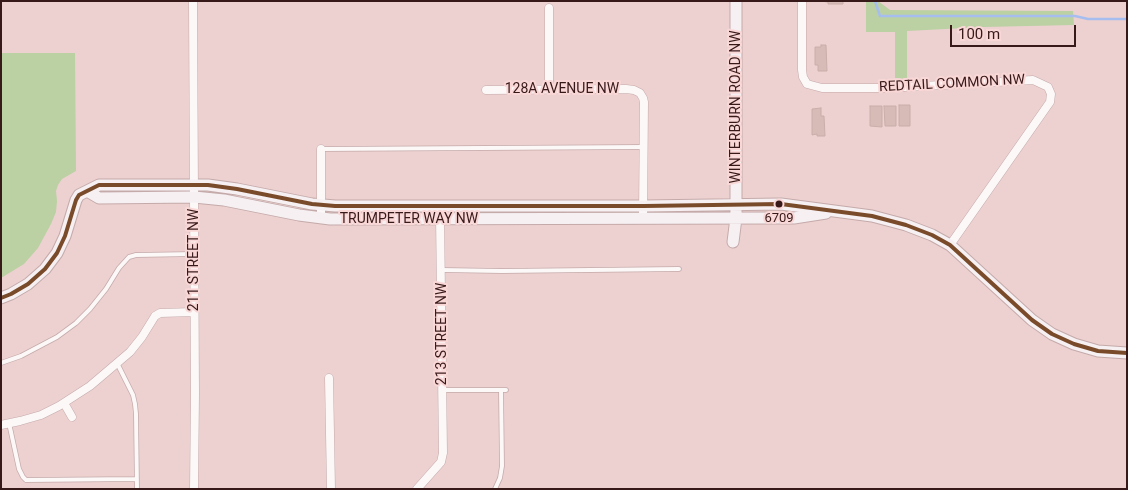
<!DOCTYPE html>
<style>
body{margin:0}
#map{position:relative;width:1128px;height:490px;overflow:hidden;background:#edd1d1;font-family:Roboto,sans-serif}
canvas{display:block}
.frame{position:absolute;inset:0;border:2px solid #38191a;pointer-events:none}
.scale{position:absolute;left:950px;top:25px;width:126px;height:22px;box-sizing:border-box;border:2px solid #38191a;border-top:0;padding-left:6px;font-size:15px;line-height:18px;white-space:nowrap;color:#38191a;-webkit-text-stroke:4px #fad7d7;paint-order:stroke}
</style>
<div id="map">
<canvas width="1128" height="490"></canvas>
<div class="frame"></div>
<div class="scale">100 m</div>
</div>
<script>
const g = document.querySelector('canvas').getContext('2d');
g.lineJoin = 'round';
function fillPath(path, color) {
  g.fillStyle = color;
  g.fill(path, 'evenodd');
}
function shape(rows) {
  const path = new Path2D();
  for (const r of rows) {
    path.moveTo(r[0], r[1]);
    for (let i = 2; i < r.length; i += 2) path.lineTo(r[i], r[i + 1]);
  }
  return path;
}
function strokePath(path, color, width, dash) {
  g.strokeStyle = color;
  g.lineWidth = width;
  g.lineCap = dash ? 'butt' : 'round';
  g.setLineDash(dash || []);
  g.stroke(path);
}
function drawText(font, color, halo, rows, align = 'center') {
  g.font = font + ' Roboto,sans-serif';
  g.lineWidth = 4;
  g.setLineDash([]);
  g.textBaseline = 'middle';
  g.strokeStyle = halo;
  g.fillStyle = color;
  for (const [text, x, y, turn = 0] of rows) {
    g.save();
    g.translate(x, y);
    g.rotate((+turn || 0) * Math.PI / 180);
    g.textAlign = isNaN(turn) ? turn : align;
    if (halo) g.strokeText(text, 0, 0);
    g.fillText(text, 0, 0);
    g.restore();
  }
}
fillPath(shape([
 [866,1,878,1,890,10,1073,11,1074,25,984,27,907,31,907,79,895,78,895,32,866,32],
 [1,53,75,53,76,171,62,179,58,185,56,191,57,201,56,212,51,224,38,248,24,264,1,278]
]), '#bbd0a3');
strokePath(shape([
 [875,1,880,16,1075,16,1088,19,1127,19]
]), '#a6beef', 2.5);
const building = shape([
 [820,1,843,1,843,4,828,4,828,2,820,1],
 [821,45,826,45,827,71,818,71,818,65,815,65,815,47,821,47,821,45],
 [899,105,910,105,910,126,899,126,899,105],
 [870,106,882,106,882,127,870,126,870,106],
 [884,106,896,106,896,126,885,126,884,106],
 [821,108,821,116,824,116,825,136,817,136,817,134,812,135,812,109,821,108]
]);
fillPath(building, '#d6bbb6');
strokePath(building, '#c9aea9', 1);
const lane = shape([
 [321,149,644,147],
 [442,270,502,271,679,269],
 [1,363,21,356,57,337,76,323,90,309,106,289,119,268,129,257,136,255,194,254],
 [117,363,133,395,135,404,136,414,137,489],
 [442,390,506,390],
 [9,423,19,469,23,477,26,480,137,479],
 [495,489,500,478,502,466,501,390]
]);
const street = shape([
 [193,1,195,394,194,489],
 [802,1,802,70,803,77,807,84,822,88,886,88,1033,80,1048,87,1051,94,1050,102,950,245],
 [549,8,549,89],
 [486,90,626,89,634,90,640,93,643,98,644,102,643,218],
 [321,149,321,218],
 [329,378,331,489],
 [64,403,72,417],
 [1,425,20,421,41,415,59,406,90,386,130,352,142,337,155,316,160,313,194,312],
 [417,489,441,462,443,453,440,215]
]);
const secondary = shape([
 [87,191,99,198,194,197,224,200,299,215,330,219,776,218,794,218,826,213],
 [733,242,736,218,736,1],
 [1,298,11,294,28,284,45,269,57,253,65,236,76,200,79,195,99,185,208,185,237,189,312,204,335,206,644,206,781,204,872,216,906,225,932,235,950,245,1032,320,1052,334,1074,344,1098,351,1127,353]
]);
strokePath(lane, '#c5aaaa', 5.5);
strokePath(street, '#c5aaaa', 9);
strokePath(secondary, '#c5aaaa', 13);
strokePath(lane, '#fcf8f8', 4);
strokePath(street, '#fcf8f8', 8);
strokePath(secondary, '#f6f0f3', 11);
strokePath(shape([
 [1,298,11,294,28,284,45,269,57,253,65,236,76,200,79,195,99,185,208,185,237,189,312,204,335,206,644,206,781,204,872,216,906,225,932,235,950,245,1032,320,1052,334,1074,344,1098,351,1127,353]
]), '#7a4b2a', 4);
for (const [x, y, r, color] of [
 [779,204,4.5,"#38191a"]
]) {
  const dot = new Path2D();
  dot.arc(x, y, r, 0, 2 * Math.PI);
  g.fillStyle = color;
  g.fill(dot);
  strokePath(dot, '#fad7d7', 2);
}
drawText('13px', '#38191a', '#fad7d7', [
 ["6709",779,219]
]);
drawText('14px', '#38191a', '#fad7d7', [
 ["REDTAIL COMMON NW",952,84,-3],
 ["128A AVENUE NW",562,89],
 ["WINTERBURN ROAD NW",736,107,-90],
 ["TRUMPETER WAY NW",409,219],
 ["211 STREET NW",194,260,-90],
 ["213 STREET NW",442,334,-90]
]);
</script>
